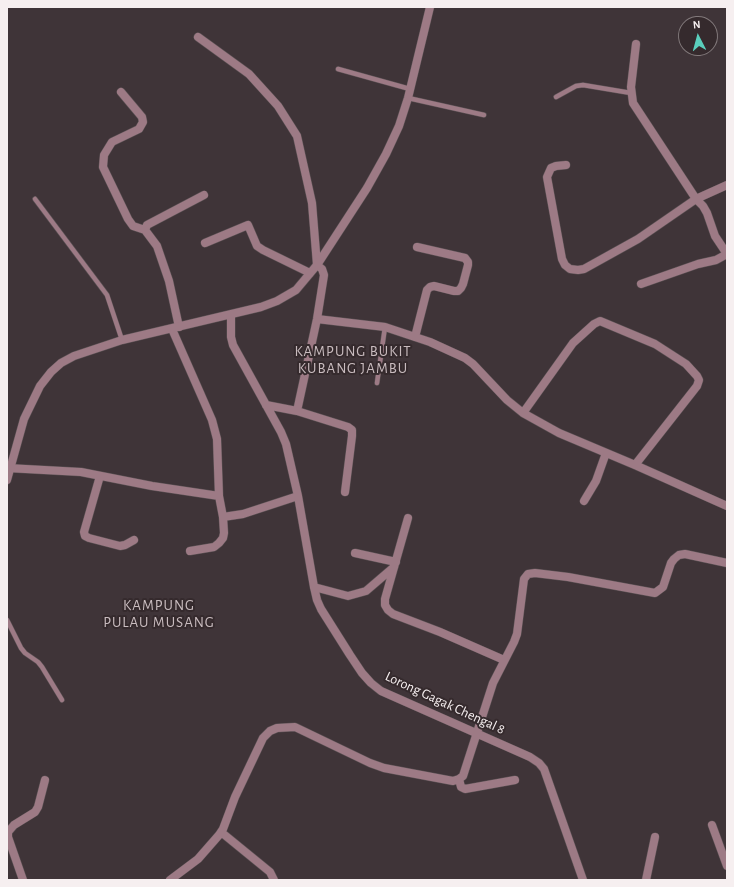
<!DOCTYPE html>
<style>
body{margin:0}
#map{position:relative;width:734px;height:887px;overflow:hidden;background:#3f3438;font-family:"Alegreya Sans",sans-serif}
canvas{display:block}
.frame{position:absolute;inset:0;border:8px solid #f6eff0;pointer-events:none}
.north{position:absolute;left:678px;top:16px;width:40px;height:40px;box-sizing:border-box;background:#352a2d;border:1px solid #82797b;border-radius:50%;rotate:354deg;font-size:11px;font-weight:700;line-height:16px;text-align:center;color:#f6eff0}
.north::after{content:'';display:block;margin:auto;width:14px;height:18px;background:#5acebc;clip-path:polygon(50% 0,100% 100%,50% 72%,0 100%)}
</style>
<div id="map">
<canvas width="734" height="887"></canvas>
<div class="frame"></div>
<div class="north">N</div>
</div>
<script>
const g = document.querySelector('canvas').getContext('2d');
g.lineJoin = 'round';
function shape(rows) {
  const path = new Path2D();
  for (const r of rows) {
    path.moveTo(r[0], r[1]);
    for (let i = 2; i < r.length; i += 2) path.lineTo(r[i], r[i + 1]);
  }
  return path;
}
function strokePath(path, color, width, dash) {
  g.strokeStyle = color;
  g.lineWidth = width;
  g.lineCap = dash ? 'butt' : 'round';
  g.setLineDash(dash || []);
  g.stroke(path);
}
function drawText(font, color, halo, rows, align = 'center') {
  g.font = font + ' "Alegreya Sans",sans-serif';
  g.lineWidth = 4;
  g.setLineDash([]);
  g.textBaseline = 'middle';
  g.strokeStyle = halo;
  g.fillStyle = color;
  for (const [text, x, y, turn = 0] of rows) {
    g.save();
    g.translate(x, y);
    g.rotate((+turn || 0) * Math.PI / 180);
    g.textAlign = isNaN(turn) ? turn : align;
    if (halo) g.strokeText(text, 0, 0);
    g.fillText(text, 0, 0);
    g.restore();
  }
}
const service = shape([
 [338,69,410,89],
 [556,97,576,86,583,85,631,93],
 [408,98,484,115],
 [35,199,107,295,122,340],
 [377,383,385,327],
 [7,620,21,648,25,653,38,662,42,667,62,700]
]);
const minor = shape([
 [198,37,249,74,278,106,297,136,312,203,317,265,322,269,324,275,317,319,297,411],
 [636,44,631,87,633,103,696,199,703,206,707,213,715,236,727,254],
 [121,92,142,117,143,122,139,129,112,142,104,155,103,167,128,219,133,226,145,230],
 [566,165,556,166,551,168,547,177,562,259,565,265,570,269,578,270,584,269,638,239,696,199,727,185],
 [205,243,248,225,257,246,263,250,310,273],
 [641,284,698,264,716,260,727,254],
 [231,315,231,337,233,345,281,432,286,444,298,496,314,587,317,600,321,609,350,655,362,673,371,683,381,691,530,757,539,763,544,769,583,880],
 [317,319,385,327,430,342,465,358,473,364,507,400,523,413,559,433,635,465,727,506],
 [179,327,169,281,157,246,145,230,147,225,204,195],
 [172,329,212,420,217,439,219,496,223,517,243,514,298,496],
 [415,337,427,290,430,287,434,286,454,291,458,291,461,288,463,284,468,265,468,262,465,258,417,247],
 [266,405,297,411,348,427,352,430,352,436,345,492],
 [523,413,573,343,594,324,600,321,655,344,686,364,697,376,699,380,697,386,635,465],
 [7,468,81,472,152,486,219,496],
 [100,476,84,532,85,536,89,538,120,546,125,545,134,540],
 [584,501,596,481,606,453],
 [408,518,385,599,385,605,388,610,393,614,440,632,504,660],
 [190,551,214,547,219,543,223,538,224,533,223,517],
 [355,553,396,562],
 [314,587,348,596,366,591,394,567],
 [459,779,461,787,465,789,515,780],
 [712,825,727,866],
 [221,832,270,872,274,880],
 [23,880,8,837,8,832,14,825,35,812,38,807,45,780],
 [170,880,198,859,219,835,223,829,235,797,263,738,270,731,277,728,295,727,370,763,384,768,453,781,459,779,463,776,493,683,514,642,517,634,524,579,528,574,535,573,568,577,655,593,663,587,671,563,674,559,679,555,685,554,727,563],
 [646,880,655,837]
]);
const tertiary = shape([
 [7,480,24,419,40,386,51,372,61,363,74,356,122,340,261,307,277,301,296,290,317,265,367,188,386,154,399,126,408,98,430,7]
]);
strokePath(service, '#5c5255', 5.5);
strokePath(minor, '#5c5255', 9);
strokePath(tertiary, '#5c5255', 9);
strokePath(service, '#9d7a85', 4.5);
strokePath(minor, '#9d7a85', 8);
strokePath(tertiary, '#9d7a85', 8);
drawText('14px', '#f6eff0', '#352a2d', [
 ["Lorong Gagak Chengal 8",445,703,25]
]);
g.letterSpacing = '1px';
drawText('15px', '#c9bcbf', '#352a2d', [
 ["KAMPUNG BUKIT",353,351],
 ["KUBANG JAMBU",353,368],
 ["KAMPUNG",159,605],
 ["PULAU MUSANG",159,622]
]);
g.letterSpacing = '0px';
</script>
